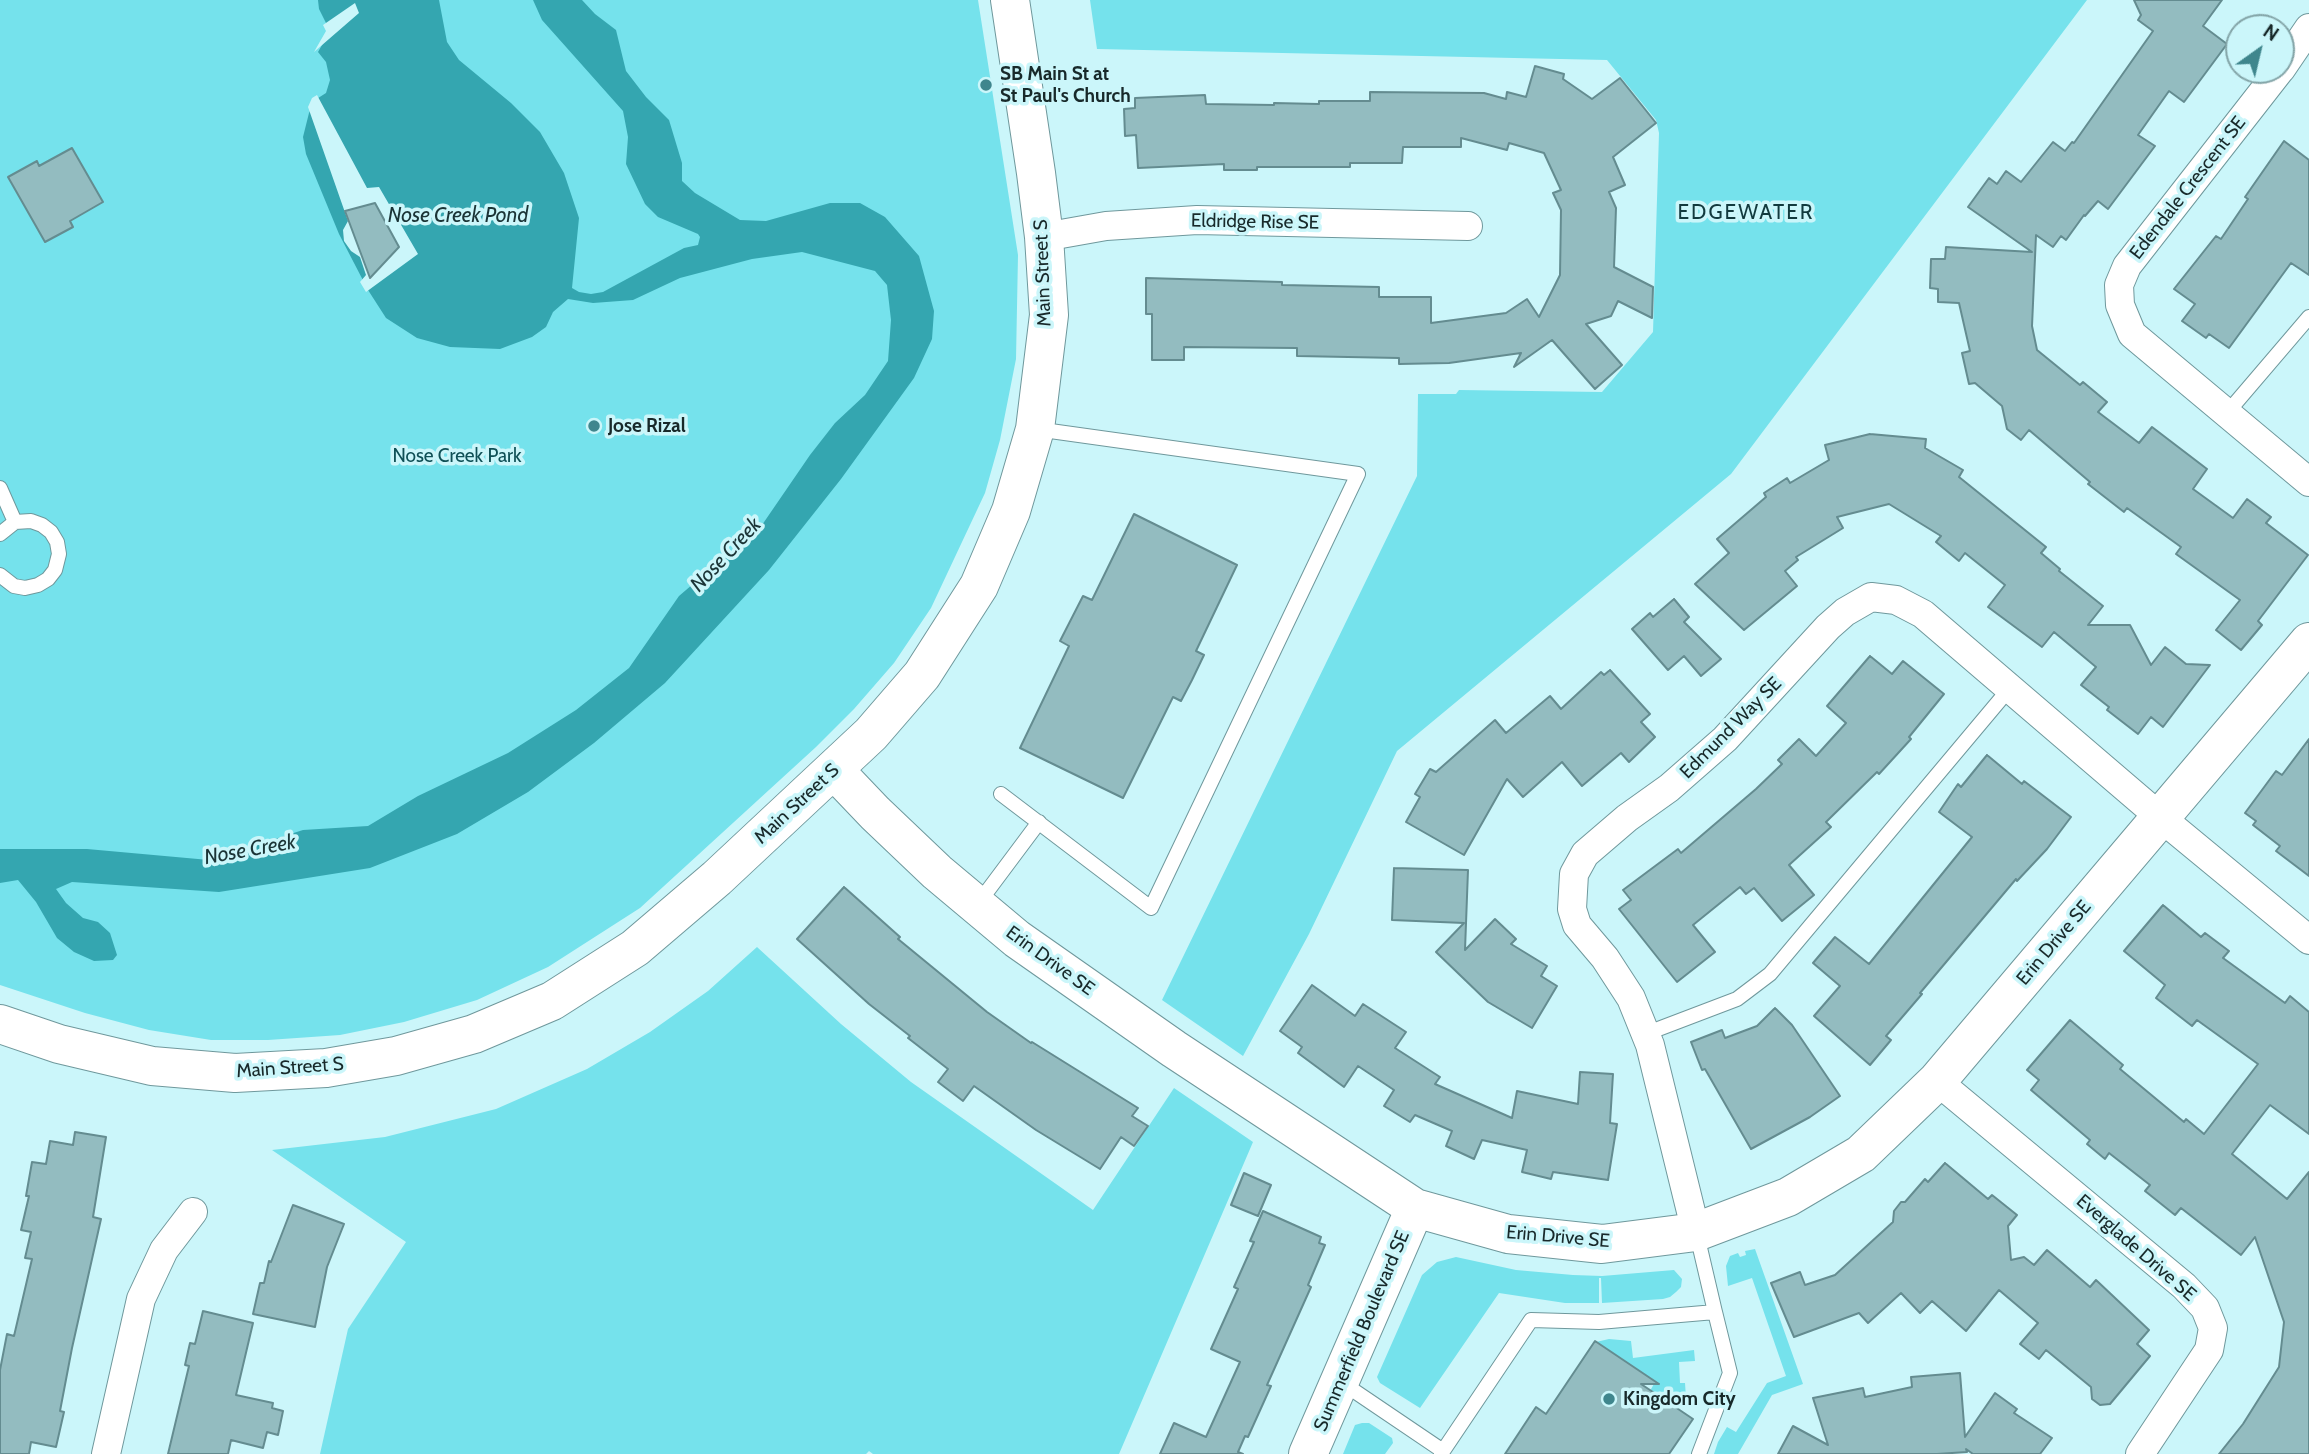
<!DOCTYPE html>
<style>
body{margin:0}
#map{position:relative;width:2309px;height:1454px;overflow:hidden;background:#cbf6fa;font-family:Cabin,sans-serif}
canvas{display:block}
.north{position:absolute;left:2225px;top:14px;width:70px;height:70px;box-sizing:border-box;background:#cbf6fa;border:2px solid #83a4a7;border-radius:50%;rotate:34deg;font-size:19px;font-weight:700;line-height:28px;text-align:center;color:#18292a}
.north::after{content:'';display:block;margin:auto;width:24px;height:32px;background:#3f868d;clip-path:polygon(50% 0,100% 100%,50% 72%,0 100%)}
</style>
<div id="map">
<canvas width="2309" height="1454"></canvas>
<div class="north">N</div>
</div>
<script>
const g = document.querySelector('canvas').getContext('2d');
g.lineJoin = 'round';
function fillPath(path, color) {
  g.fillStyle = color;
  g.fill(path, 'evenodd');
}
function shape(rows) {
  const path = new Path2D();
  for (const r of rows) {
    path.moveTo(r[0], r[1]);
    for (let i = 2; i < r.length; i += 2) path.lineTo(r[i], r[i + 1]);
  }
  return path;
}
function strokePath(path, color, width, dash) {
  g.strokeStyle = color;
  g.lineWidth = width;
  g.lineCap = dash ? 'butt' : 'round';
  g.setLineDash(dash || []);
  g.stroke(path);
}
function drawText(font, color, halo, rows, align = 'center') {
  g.font = font + ' Cabin,sans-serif';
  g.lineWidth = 7;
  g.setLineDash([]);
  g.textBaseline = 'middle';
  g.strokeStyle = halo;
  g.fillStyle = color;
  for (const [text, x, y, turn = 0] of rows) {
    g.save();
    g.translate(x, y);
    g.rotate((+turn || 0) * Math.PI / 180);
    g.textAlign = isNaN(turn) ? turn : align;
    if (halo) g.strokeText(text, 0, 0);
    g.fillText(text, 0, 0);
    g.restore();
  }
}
fillPath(shape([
 [0,0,978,0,1018,255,1016,359,1000,440,985,493,931,608,894,663,854,709,816,747,640,908,548,967,477,1000,404,1022,340,1035,268,1040,211,1040,149,1030,85,1013,0,985],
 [1090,0,2087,0,1731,474,1397,751,1309,934,1243,1056,1162,1000,1417,476,1418,394,1456,394,1459,390,1602,392,1653,332,1659,133,1656,120,1607,60,1097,49],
 [757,947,841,1024,911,1082,1093,1210,1174,1088,1253,1142,1119,1454,873,1454,869,1451,866,1454,320,1454,348,1329,406,1242,272,1150,385,1137,496,1109,587,1069,650,1032,708,991],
 [1755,1249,1803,1384,1772,1395,1738,1454,1714,1454,1718,1442,1727,1427,1736,1432,1767,1383,1786,1376,1752,1278,1728,1286,1726,1266,1730,1256,1738,1253,1740,1257,1746,1255,1745,1251],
 [1456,1257,1516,1270,1573,1275,1602,1276,1674,1270,1682,1279,1681,1287,1676,1292,1670,1297,1663,1299,1602,1303,1601,1278,1599,1278,1599,1303,1565,1303,1499,1293,1420,1408,1380,1383,1377,1377,1422,1275,1437,1262],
 [1609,1339,1631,1341,1633,1358,1694,1350,1695,1361,1679,1362,1680,1383,1685,1383,1686,1398,1682,1397,1676,1407,1692,1419,1650,1391,1655,1382,1596,1342],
 [1362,1423,1369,1423,1392,1438,1393,1443,1385,1454,1343,1454,1355,1425]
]), '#75e2ec');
fillPath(shape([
 [318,0,439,0,447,42,459,60,511,103,540,132,564,173,579,218,572,288,579,292,591,294,603,292,684,248,698,245,700,237,698,234,658,217,645,204,626,164,628,137,623,111,542,20,533,0,582,0,595,14,616,30,626,71,646,97,669,120,682,163,682,181,695,193,740,220,766,221,830,203,860,203,885,217,919,256,934,311,932,339,914,378,841,479,769,570,665,683,594,743,528,792,457,834,370,868,219,892,72,882,56,889,66,903,83,918,98,922,110,933,117,955,113,960,94,961,74,952,57,938,36,902,18,880,0,883,0,849,87,849,209,860,303,830,368,826,418,796,508,753,576,710,629,668,679,596,762,525,810,455,835,423,865,395,888,361,891,320,887,285,875,271,802,252,752,259,680,278,633,300,593,303,568,299,553,312,546,327,532,337,500,349,450,347,417,338,386,318,368,290,339,234,306,154,303,137,309,113,315,100,326,93,330,80,326,62,318,52,330,31,319,9]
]), '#34a6b0');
fillPath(shape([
 [355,3,359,13,314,52,326,31,323,25],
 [317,95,367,188,379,187,418,254,366,292,360,282,366,275,360,257,351,251,344,241,343,230,348,221,308,107,312,98]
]), '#cbf6fa');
const building = shape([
 [2134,0,2222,0,2203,26,2227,44,2184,102,2169,91,2138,135,2155,146,2108,209,2098,201,2085,216,2084,215,2066,240,2061,236,2053,247,2036,235,2032,326,2037,350,2080,385,2083,382,2107,402,2098,412,2139,443,2152,427,2207,469,2193,489,2233,518,2247,499,2271,517,2266,523,2308,555,2258,621,2262,625,2241,650,2216,630,2240,600,2176,554,2181,547,2127,508,2124,512,2088,484,2090,482,2029,430,2021,440,2007,429,2002,406,1975,383,1969,384,1962,353,1970,351,1959,303,1938,302,1938,289,1930,288,1931,259,1945,259,1946,247,2032,252,1968,207,1989,178,1997,184,2006,171,2021,182,2053,142,2065,151,2072,142,2074,143,2153,31,2138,20,2141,15,2134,0],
 [1535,66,1564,74,1563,79,1592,99,1620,78,1656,123,1613,157,1625,185,1609,192,1616,208,1614,267,1653,287,1652,318,1618,301,1611,316,1586,324,1622,365,1595,389,1552,340,1514,367,1521,353,1449,363,1399,364,1399,358,1297,356,1297,348,1184,347,1184,360,1152,360,1152,314,1146,314,1146,278,1282,282,1282,285,1379,287,1379,297,1431,297,1431,323,1506,313,1527,299,1539,317,1560,275,1561,210,1553,193,1561,190,1544,153,1509,143,1507,150,1461,138,1461,147,1403,147,1402,163,1350,163,1350,167,1257,167,1257,170,1224,170,1224,164,1138,168,1136,135,1125,136,1124,109,1135,108,1135,98,1205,95,1206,104,1274,105,1274,103,1319,104,1319,101,1370,101,1370,92,1484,93,1506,99,1507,92,1526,97,1535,66],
 [2284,141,2309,160,2309,275,2291,263,2229,348,2209,334,2206,338,2182,321,2195,304,2174,289,2216,236,2221,239,2248,199,2245,197,2284,141],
 [72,148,103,202,70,221,73,227,45,242,8,177,37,161,39,166,72,148],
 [375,203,399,247,370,278,345,211,375,203],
 [1870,434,1926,439,1925,448,1963,470,1959,477,2046,547,2041,553,2060,569,2059,571,2103,606,2088,625,2130,625,2151,665,2165,647,2186,664,2210,665,2163,727,2151,717,2138,734,2107,710,2109,707,2081,685,2096,667,2054,632,2042,647,1988,607,2005,585,1965,553,1959,561,1936,542,1941,536,1889,504,1837,517,1843,528,1796,557,1798,560,1785,571,1797,586,1744,630,1695,584,1729,553,1717,539,1766,497,1764,493,1787,478,1790,483,1829,460,1825,445,1870,434],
 [1134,514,1237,565,1196,651,1204,655,1192,680,1181,701,1173,697,1123,798,1020,748,1069,646,1060,641,1083,596,1092,600,1134,514],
 [1674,599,1689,617,1684,622,1721,659,1701,676,1684,656,1668,670,1632,629,1650,613,1653,617,1674,599],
 [1870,656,1892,674,1903,661,1944,694,1909,737,1911,739,1879,774,1877,772,1826,822,1831,827,1789,865,1814,895,1782,921,1754,888,1746,894,1740,887,1693,925,1715,952,1677,982,1619,909,1631,900,1623,890,1678,849,1681,853,1756,789,1782,764,1778,760,1799,739,1816,756,1846,723,1827,706,1870,656],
 [1610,670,1650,714,1641,722,1655,737,1629,762,1621,753,1582,786,1562,762,1523,797,1507,779,1464,855,1406,822,1420,797,1415,794,1430,769,1436,772,1495,720,1506,733,1550,696,1561,709,1601,672,1604,675,1610,670],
 [2309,739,2309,876,2276,851,2280,846,2253,825,2256,821,2245,813,2276,771,2282,775,2309,739],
 [1987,755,2022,784,2024,781,2071,817,2047,849,2017,881,2016,879,1920,993,1922,994,1886,1036,1891,1040,1870,1065,1814,1016,1840,986,1813,963,1835,937,1869,964,1972,837,1939,812,1958,784,1961,787,1987,755],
 [1394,868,1468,870,1465,950,1495,919,1516,939,1511,944,1547,966,1541,976,1557,986,1532,1028,1488,1002,1436,952,1464,923,1392,920,1394,868],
 [844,887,900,937,898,939,987,1012,1031,1043,1032,1042,1138,1108,1132,1116,1148,1126,1134,1146,1121,1137,1100,1169,1036,1130,974,1086,963,1101,938,1082,948,1069,908,1038,910,1036,869,1004,797,939,844,887],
 [2163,905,2201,937,2205,933,2229,951,2223,958,2285,1003,2290,996,2309,1012,2309,1134,2270,1105,2232,1154,2287,1199,2309,1172,2309,1454,2219,1454,2243,1424,2279,1367,2284,1322,2255,1237,2241,1255,2181,1208,2175,1215,2145,1191,2150,1185,2109,1153,2105,1159,2087,1144,2090,1140,2031,1090,2039,1080,2027,1070,2070,1020,2123,1065,2120,1069,2184,1122,2186,1119,2204,1134,2258,1064,2197,1020,2192,1026,2156,998,2165,985,2124,951,2163,905],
 [1312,985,1355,1016,1363,1004,1406,1032,1395,1048,1440,1077,1435,1084,1512,1118,1517,1091,1578,1104,1580,1072,1613,1074,1610,1123,1617,1124,1608,1180,1553,1172,1551,1179,1522,1172,1527,1150,1482,1140,1474,1159,1446,1146,1452,1131,1415,1115,1410,1122,1384,1106,1394,1090,1358,1066,1344,1087,1298,1053,1302,1047,1280,1031,1312,985],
 [1775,1008,1792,1025,1840,1096,1810,1117,1751,1149,1705,1069,1702,1070,1691,1042,1722,1030,1725,1038,1757,1026,1775,1008],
 [75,1132,106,1137,93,1217,101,1219,72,1348,60,1411,64,1412,56,1447,31,1442,29,1454,0,1454,0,1370,7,1334,14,1336,32,1259,25,1258,31,1232,21,1230,29,1196,26,1196,32,1162,46,1164,50,1141,73,1145,75,1132],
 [1945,1163,1988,1199,1992,1195,2017,1215,2008,1226,2011,1260,2024,1257,2034,1265,2047,1250,2090,1287,2096,1280,2149,1330,2137,1344,2150,1356,2110,1404,2100,1405,2092,1399,2091,1387,2046,1350,2039,1359,2020,1344,2038,1323,1999,1290,1966,1331,1932,1301,1920,1313,1901,1293,1868,1323,1859,1313,1794,1337,1771,1283,1800,1272,1805,1285,1835,1275,1893,1222,1894,1211,1901,1202,1905,1202,1925,1179,1928,1182,1945,1163],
 [1244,1173,1271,1185,1258,1216,1231,1205,1244,1173],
 [293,1205,344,1224,327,1267,315,1327,253,1314,260,1283,264,1283,269,1261,271,1262,293,1205],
 [1263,1211,1321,1237,1319,1243,1325,1245,1308,1285,1311,1287,1267,1385,1271,1386,1248,1437,1245,1436,1238,1452,1243,1454,1160,1454,1174,1423,1206,1437,1240,1362,1211,1349,1238,1289,1234,1287,1254,1242,1250,1241,1263,1211],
 [203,1311,253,1323,236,1395,273,1403,272,1408,283,1411,278,1435,267,1432,263,1448,231,1440,228,1454,168,1454,189,1366,185,1365,190,1343,195,1344,203,1311],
 [1595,1341,1659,1384,1641,1384,1693,1419,1669,1454,1505,1454,1536,1407,1546,1414,1595,1341],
 [1960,1373,1965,1437,1995,1393,2017,1409,2014,1413,2052,1438,2040,1454,1973,1454,1966,1449,1967,1452,1937,1454,1778,1454,1793,1426,1828,1445,1813,1398,1863,1388,1865,1397,1912,1387,1911,1377,1960,1373]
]);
fillPath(building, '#93bcc0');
strokePath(building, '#648c90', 2);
const lane = shape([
 [2227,413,2309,317],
 [0,488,15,522],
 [0,534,15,522,31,521,42,525,51,532,57,542,59,554,55,570,48,579,38,585,25,588,14,586,0,575],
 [1001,794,1151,908,1358,474,1036,429],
 [977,905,1039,822],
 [1645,1034,1737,999,1770,974,2010,688],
 [1697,1235,1715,1312],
 [1341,1382,1443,1451],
 [1441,1454,1531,1320,1599,1322,1715,1312,1730,1373,1699,1454]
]);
const street = shape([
 [2281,69,2309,28],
 [2280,70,2127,266,2119,285,2120,305,2132,334,2309,482],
 [1044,237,1106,226,1197,220,1468,226],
 [1937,1081,2184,1286,2205,1308,2213,1328,2209,1350,2140,1454],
 [1696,1232,1650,1045,1631,998,1605,958,1577,925,1572,909,1574,874,1585,854,1627,818,1669,788,1725,739,1828,627,1845,612,1871,597,1896,600,1923,614,2160,817,2309,940],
 [106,1454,141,1299,164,1250,193,1212]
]);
const secondary = shape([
 [834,770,875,813,937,872,1017,939,1174,1049,1415,1208,1508,1234,1602,1244,1696,1232,1788,1197,1861,1154,1937,1081,2309,642],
 [0,1024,59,1044,152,1066,235,1073,326,1068,396,1056,474,1034,552,1001,635,948,717,878,871,734,922,675,979,586,1011,511,1035,429,1049,315,1044,237,1036,173,1010,0],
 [1308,1454,1415,1208]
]);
strokePath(lane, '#6f989c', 16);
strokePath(street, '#6f989c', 30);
strokePath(secondary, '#6f989c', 40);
strokePath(lane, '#fff', 14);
strokePath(street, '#fff', 28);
strokePath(secondary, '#fff', 38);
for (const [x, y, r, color] of [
 [986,85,7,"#3f868d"],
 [594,426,7,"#3f868d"],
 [1609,1399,7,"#3f868d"]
]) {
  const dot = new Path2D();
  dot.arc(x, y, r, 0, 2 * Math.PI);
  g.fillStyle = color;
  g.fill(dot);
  strokePath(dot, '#cbf6fa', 2.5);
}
drawText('bold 19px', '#18292a', '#cbf6fa', [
 ["SB Main St at",1000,74],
 ["St Paul's Church",1000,96],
 ["Jose Rizal",608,426],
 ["Kingdom City",1623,1399]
], 'left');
drawText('19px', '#18292a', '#cbf6fa', [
 ["Edendale Crescent SE",2188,188,-52],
 ["Eldridge Rise SE",1255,222,1],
 ["Main Street S",1043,273,-92],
 ["Edmund Way SE",1731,728,-45],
 ["Main Street S",797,804,-43],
 ["Erin Drive SE",2054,943,-50],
 ["Erin Drive SE",1050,961,36],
 ["Main Street S",290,1068,-4],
 ["Erin Drive SE",1558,1237,5],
 ["Everglade Drive SE",2136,1248,41],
 ["Summerfield Boulevard SE",1362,1331,-67]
]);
drawText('19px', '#0f5056', '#cbf6fa', [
 ["Nose Creek Park",457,456]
]);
g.letterSpacing = '2px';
drawText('21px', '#123a3e', '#cbf6fa', [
 ["EDGEWATER",1746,213]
]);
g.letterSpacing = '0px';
drawText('italic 21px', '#1b3436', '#cbf6fa', [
 ["Nose Creek Pond",458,216],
 ["Nose Creek",726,555,-47],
 ["Nose Creek",250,850,-10]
]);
</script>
